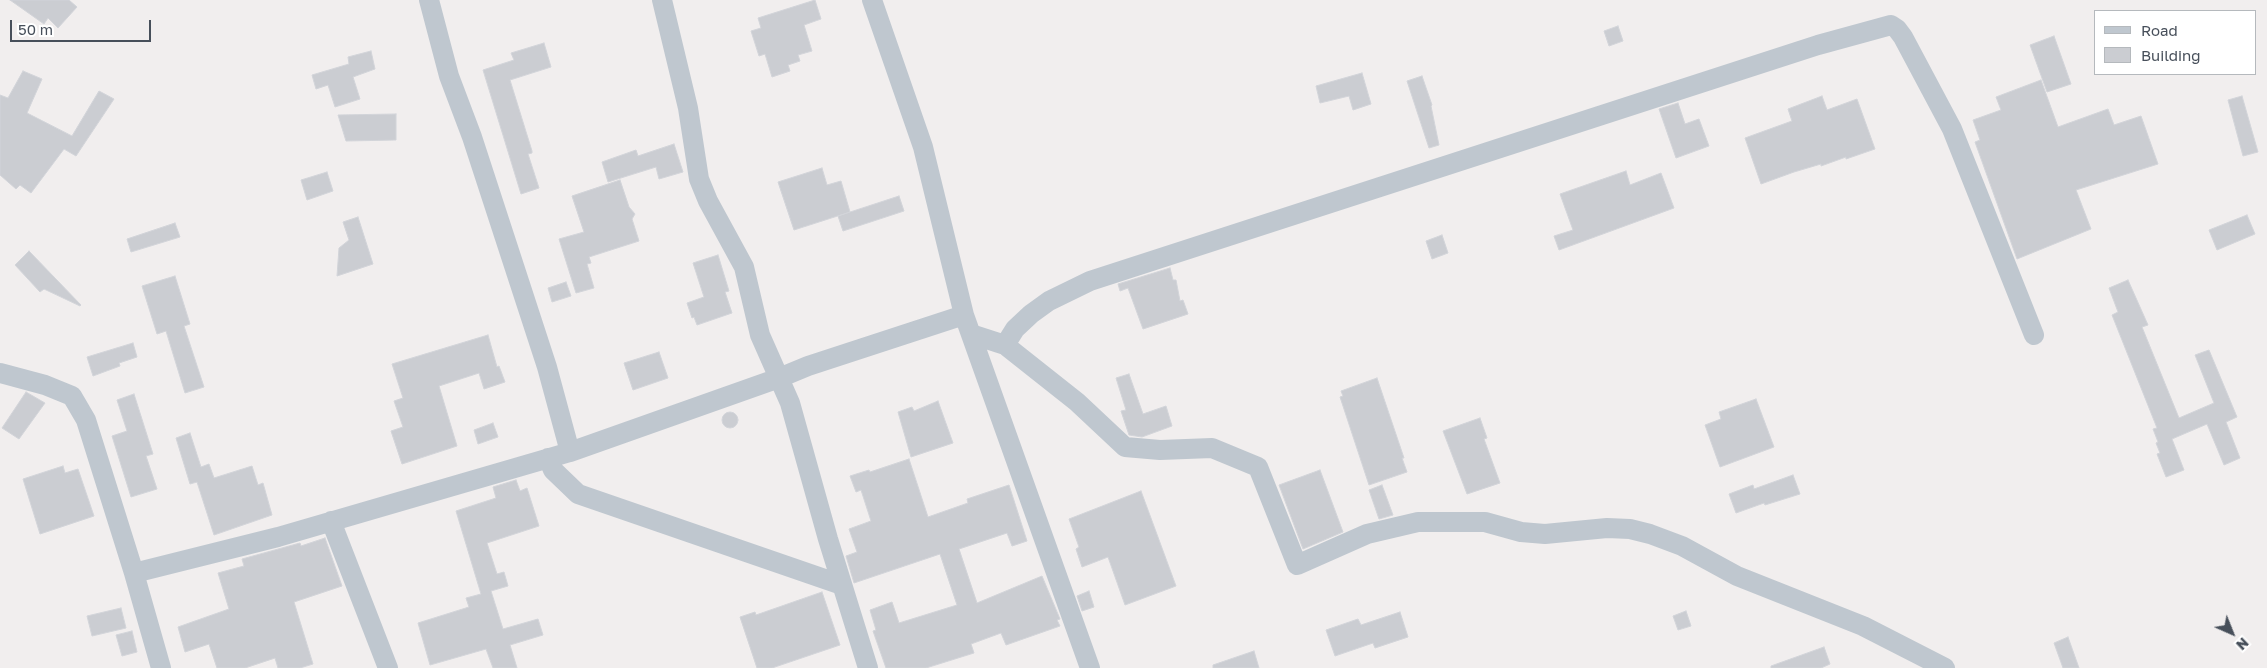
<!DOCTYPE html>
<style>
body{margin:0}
#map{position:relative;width:2267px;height:668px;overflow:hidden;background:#f1eeee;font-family:"Golos Text",sans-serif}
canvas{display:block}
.legend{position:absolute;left:2094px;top:10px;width:162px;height:65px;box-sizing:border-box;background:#fff;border:1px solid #b5b9bd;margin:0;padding:6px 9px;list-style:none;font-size:15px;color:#474f5a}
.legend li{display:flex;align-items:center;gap:10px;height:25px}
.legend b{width:25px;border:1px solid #b5b9bd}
.north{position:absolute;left:2207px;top:608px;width:50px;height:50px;-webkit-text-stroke:4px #fff;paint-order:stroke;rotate:136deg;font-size:14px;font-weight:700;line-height:20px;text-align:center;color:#474f5a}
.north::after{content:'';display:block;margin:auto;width:18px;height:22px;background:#474f5a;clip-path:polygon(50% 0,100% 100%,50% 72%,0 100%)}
.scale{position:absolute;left:10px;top:20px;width:141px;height:22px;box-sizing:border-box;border:2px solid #474f5a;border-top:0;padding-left:6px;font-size:15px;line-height:18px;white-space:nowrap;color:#474f5a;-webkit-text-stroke:4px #fff;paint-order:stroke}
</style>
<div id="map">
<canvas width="2267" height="668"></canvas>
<ul class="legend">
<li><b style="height:6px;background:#bfc7cf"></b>Road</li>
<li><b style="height:14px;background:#cbcdd2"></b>Building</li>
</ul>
<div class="north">N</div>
<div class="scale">50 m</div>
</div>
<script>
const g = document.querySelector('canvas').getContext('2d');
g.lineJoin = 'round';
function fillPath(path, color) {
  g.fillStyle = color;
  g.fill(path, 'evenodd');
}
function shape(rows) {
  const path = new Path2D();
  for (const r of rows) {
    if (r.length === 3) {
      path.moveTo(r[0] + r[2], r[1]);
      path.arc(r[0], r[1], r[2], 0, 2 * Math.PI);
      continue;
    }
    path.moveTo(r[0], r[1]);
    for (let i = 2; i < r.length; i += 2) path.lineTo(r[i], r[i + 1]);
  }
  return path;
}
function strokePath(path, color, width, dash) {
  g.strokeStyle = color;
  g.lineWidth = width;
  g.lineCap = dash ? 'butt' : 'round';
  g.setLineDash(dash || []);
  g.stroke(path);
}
const building = shape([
 [10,0,69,0,77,7,58,28,48,18,44,24,10,0],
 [815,0,821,19,804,25,812,51,798,55,800,61,788,65,790,71,772,77,765,54,759,56,751,31,761,28,758,18,815,0],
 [1618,26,1623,41,1609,46,1604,31,1618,26],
 [2054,36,2071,84,2047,92,2030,45,2054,36],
 [544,43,551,67,510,80,532,151,532,153,528,154,539,188,521,194,483,70,514,60,511,53,544,43],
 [371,51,375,69,353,77,360,99,335,107,328,85,316,89,312,75,349,64,348,57,371,51],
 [23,71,42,79,27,113,72,136,99,91,114,99,76,156,64,149,31,193,20,185,16,189,0,175,0,95,8,98,23,71],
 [1362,73,1371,104,1353,110,1349,96,1320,103,1316,86,1362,73],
 [1422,76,1432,105,1431,106,1439,145,1429,148,1407,81,1422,76],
 [2041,80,2058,127,2108,109,2114,125,2141,116,2158,164,2076,190,2091,229,2017,259,1975,142,1980,140,1973,120,2001,110,1996,97,2041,80],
 [1822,96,1827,110,1857,99,1875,149,1846,159,1846,157,1821,166,1821,164,1794,172,1761,184,1745,138,1792,121,1788,109,1822,96],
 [2242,96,2258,152,2243,156,2228,100,2242,96],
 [1678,103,1685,124,1699,119,1709,146,1676,158,1659,109,1678,103],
 [396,114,396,140,346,141,338,115,396,114],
 [674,144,683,172,659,179,656,167,608,182,602,162,636,150,638,156,674,144],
 [822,168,827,185,841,181,850,212,794,230,778,182,822,168],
 [1626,171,1630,185,1661,173,1674,208,1559,250,1554,236,1573,230,1560,194,1626,171],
 [327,172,333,191,307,200,301,180,327,172],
 [620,180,629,207,635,214,632,219,639,241,589,257,591,263,587,264,594,288,576,293,559,239,584,232,572,196,620,180],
 [899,196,904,211,843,231,838,216,899,196],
 [2247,215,2255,234,2217,250,2209,230,2247,215],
 [358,217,373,264,337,276,339,248,349,240,343,222,358,217],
 [175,223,180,237,131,252,127,239,175,223],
 [1442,235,1448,253,1432,259,1426,241,1442,235],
 [29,251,81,305,80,306,44,289,40,292,15,265,29,251],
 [718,255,729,291,725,292,732,313,697,325,694,317,692,318,687,303,704,297,693,263,718,255],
 [1170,268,1173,280,1176,280,1180,301,1183,300,1188,314,1143,329,1128,288,1120,291,1118,284,1170,268],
 [175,276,190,324,184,326,204,387,185,393,166,331,157,334,142,286,175,276],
 [2128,280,2148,325,2142,327,2179,418,2214,403,2195,355,2209,350,2237,417,2226,422,2240,458,2224,465,2207,424,2172,439,2184,470,2166,477,2157,454,2160,453,2156,443,2158,442,2153,429,2157,428,2112,315,2118,312,2109,288,2128,280],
 [566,282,571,296,552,302,548,288,566,282],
 [488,335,497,367,499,366,505,382,484,389,479,373,439,386,457,446,402,464,391,431,403,427,394,401,403,398,392,364,488,335],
 [133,343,137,357,119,363,120,366,93,376,87,357,133,343],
 [659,352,668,378,633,390,624,363,659,352],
 [1129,374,1143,414,1166,406,1172,426,1142,437,1129,435,1121,411,1126,410,1116,378,1129,374],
 [1377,378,1404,458,1402,458,1407,472,1369,485,1340,397,1343,396,1341,391,1377,378],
 [26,392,45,403,19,439,2,428,26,392],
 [134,394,153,454,146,456,157,489,131,497,112,436,127,431,117,400,134,394],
 [1756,399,1774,447,1720,467,1705,425,1721,419,1719,412,1756,399],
 [938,401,953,443,911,457,898,412,912,407,914,411,938,401],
 [730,420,8],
 [1480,418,1487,438,1484,439,1500,483,1467,494,1443,431,1480,418],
 [493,423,498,437,478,444,474,430,493,423],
 [190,433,201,467,209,464,214,478,252,466,258,485,263,483,272,515,214,535,197,482,190,484,176,438,190,433],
 [909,459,928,517,968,503,967,499,1009,485,1027,541,1012,546,1007,533,959,549,977,603,1042,576,1060,619,1057,620,1060,626,1006,645,1001,633,971,644,974,653,926,668,886,668,873,631,876,630,870,610,892,602,899,623,957,605,940,554,854,583,846,556,857,552,849,529,871,521,861,490,856,492,850,476,869,470,870,472,909,459],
 [63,466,65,473,78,469,94,516,40,534,23,479,63,466],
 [1320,470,1343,532,1303,549,1279,485,1320,470],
 [1793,475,1800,494,1765,505,1764,503,1736,513,1729,494,1753,485,1754,489,1793,475],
 [516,480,520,491,527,488,539,526,487,543,497,574,504,572,508,586,491,591,503,629,538,619,543,635,510,645,517,668,493,668,486,649,430,665,418,623,469,607,466,598,481,594,456,511,496,498,493,487,516,480],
 [1382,485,1393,515,1379,519,1369,490,1382,485],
 [1141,491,1176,586,1125,605,1108,557,1082,567,1076,549,1079,547,1069,519,1141,491],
 [325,538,342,586,294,602,313,664,300,668,278,668,275,658,245,668,217,668,209,644,185,652,178,627,229,609,218,573,244,566,242,559,300,543,301,546,325,538],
 [1089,591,1094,607,1082,611,1077,596,1089,591],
 [822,592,840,645,772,668,757,668,740,617,755,612,756,615,822,592],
 [121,608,126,628,92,636,87,616,121,608],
 [1686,611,1691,626,1678,630,1673,616,1686,611],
 [1400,612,1408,637,1375,648,1373,643,1335,656,1326,630,1358,619,1361,625,1400,612],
 [132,631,137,652,122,656,116,635,132,631],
 [2068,637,2079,668,2063,668,2054,643,2068,637],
 [1824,647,1830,664,1821,668,1771,668,1771,666,1824,647],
 [1254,651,1259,668,1213,668,1213,665,1254,651]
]);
fillPath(building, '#cbcdd2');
strokePath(building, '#d2d4d9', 1);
strokePath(shape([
 [429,0,449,76,472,137,547,367,570,452],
 [662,0,688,108,699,179,708,201,744,267,760,335,790,403,828,539,868,668],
 [872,0,923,147,964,315,1090,668],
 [971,334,1005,345,1077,402,1125,447,1160,450,1212,448,1258,467,1297,565,1367,534,1418,522,1485,522,1521,532,1545,534,1607,528,1630,529,1650,534,1682,546,1737,576,1863,626,1945,668],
 [1005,345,1015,329,1031,314,1049,301,1090,281,1818,45,1891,25,1897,29,1903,37,1952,129,2034,335],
 [0,373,45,385,72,396,86,420,134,573,161,668],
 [548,458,553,470,578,494,842,585],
 [331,521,388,668],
 [134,573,278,537,570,452,779,378,808,366,964,315]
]), '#bfc7cf', 20);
</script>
